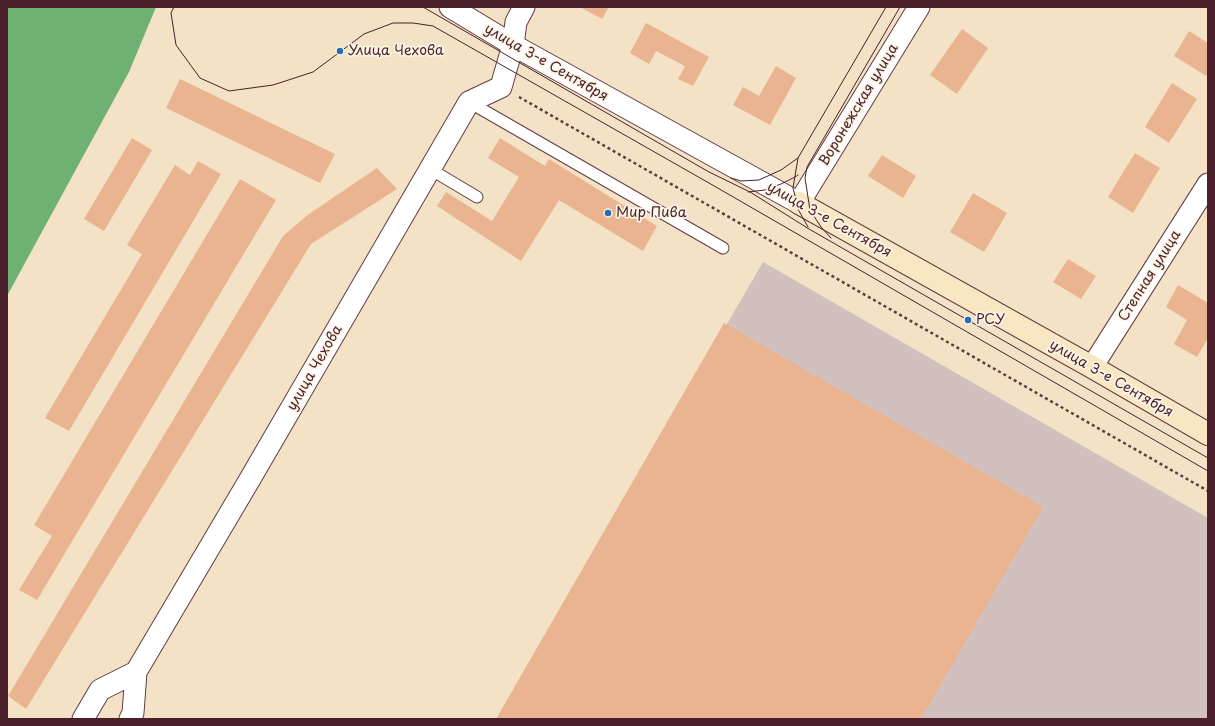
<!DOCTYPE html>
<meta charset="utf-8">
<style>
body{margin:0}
#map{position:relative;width:1215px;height:726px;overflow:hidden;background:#f3e2c5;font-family:"Playpen Sans",sans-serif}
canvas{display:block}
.frame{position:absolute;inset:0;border:8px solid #4a1f2b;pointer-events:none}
</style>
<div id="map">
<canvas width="1215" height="726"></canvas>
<div class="frame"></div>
</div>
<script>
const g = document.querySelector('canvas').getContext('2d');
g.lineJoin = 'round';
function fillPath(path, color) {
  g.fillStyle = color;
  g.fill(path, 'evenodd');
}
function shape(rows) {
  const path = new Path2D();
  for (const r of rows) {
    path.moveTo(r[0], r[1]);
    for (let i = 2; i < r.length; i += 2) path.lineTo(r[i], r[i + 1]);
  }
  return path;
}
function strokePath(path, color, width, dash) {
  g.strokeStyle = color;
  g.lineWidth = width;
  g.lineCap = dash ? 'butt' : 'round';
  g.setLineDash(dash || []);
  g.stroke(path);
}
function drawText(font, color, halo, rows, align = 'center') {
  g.font = font + ' "Playpen Sans",sans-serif';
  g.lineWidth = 3.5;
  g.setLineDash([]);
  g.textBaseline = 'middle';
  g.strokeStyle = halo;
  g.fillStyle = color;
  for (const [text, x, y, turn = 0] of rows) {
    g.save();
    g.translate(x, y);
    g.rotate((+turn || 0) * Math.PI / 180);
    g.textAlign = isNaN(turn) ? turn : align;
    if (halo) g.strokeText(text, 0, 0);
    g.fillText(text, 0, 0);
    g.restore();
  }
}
fillPath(shape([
 [763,262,1208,518,1208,719,498,719]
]), '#d1c0bd');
fillPath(shape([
 [7,7,156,7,129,72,7,296]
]), '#6fb073');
fillPath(shape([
 [580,7,609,7,602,19],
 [646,23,709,57,693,86,678,79,685,66,656,51,649,64,630,53],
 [962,29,988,48,957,94,930,75],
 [1189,31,1208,43,1208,77,1174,56],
 [776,66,796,78,770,125,733,105,743,87,759,96],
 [180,79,335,154,320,183,166,108],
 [1172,83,1197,99,1169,143,1145,127],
 [132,138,152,150,104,231,84,219],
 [500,138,545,166,549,159,657,226,643,251,559,200,521,261,437,206,446,192,492,221,519,177,488,158],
 [1135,153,1160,168,1133,213,1108,197],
 [882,155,916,176,903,198,868,176],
 [198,161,221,174,69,431,45,418,142,254,127,245,175,165,190,175],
 [377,168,397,189,311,244,26,709,8,696,283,236,309,214],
 [240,179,276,200,37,600,19,590,52,536,34,525],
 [973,193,1007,213,984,252,950,232],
 [1068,259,1096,276,1081,299,1053,282],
 [1178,285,1208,303,1208,338,1197,357,1174,344,1187,320,1166,307],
 [724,323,1043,507,921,719,496,719]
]), '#ebb490');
const lane = shape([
 [469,102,723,248],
 [430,169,477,197]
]);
const street = shape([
 [450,7,513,45,799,203,919,7],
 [1092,367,1208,184],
 [83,719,100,690,136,672,250,479,469,102,501,87,513,45,516,22,524,7],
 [130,719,133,713,136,672]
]);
const secondary = shape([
 [799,203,1092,367,1208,434]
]);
strokePath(lane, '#633c42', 13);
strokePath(street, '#633c42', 23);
strokePath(secondary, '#633c42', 24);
strokePath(shape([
 [519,97,1208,491]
]), '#633c42', 2.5, [3, 3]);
strokePath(lane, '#fff', 11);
strokePath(street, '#fff', 21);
strokePath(secondary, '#f9e7c3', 22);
strokePath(shape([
 [174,7,171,13,176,45,200,78,229,91,273,85,313,72,364,34,393,23,413,23,433,26,709,183,1208,471],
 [423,7,709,172,750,192,809,229,1208,458],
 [731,178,741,181,759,180,781,170,798,158],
 [748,192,765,190,781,184,795,177,798,175],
 [808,227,799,211,793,188,798,158,886,7],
 [831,238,821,227,810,210,805,178,807,167,900,7]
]), '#4a1f2b', 1);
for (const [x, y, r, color] of [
 [340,51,4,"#1f6fb2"],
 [608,213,4,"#1f6fb2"],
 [968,320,4,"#1f6fb2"]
]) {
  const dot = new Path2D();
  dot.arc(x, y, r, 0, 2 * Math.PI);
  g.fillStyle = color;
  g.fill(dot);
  strokePath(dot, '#fcf5e5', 1.5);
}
drawText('14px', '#4a1f2b', '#fcf5e5', [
 ["Улица Чехова",348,51],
 ["Мир Пива",616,213],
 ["РСУ",976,320]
], 'left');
drawText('14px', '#4a1f2b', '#fcf5e5', [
 ["улица 3-е Сентября",546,63,30],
 ["Воронежская улица",859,105,-59],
 ["улица 3-е Сентября",829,220,29],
 ["Степная улица",1150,276,-58],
 ["улица Чехова",315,368,-60],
 ["улица 3-е Сентября",1111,379,30]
]);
</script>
